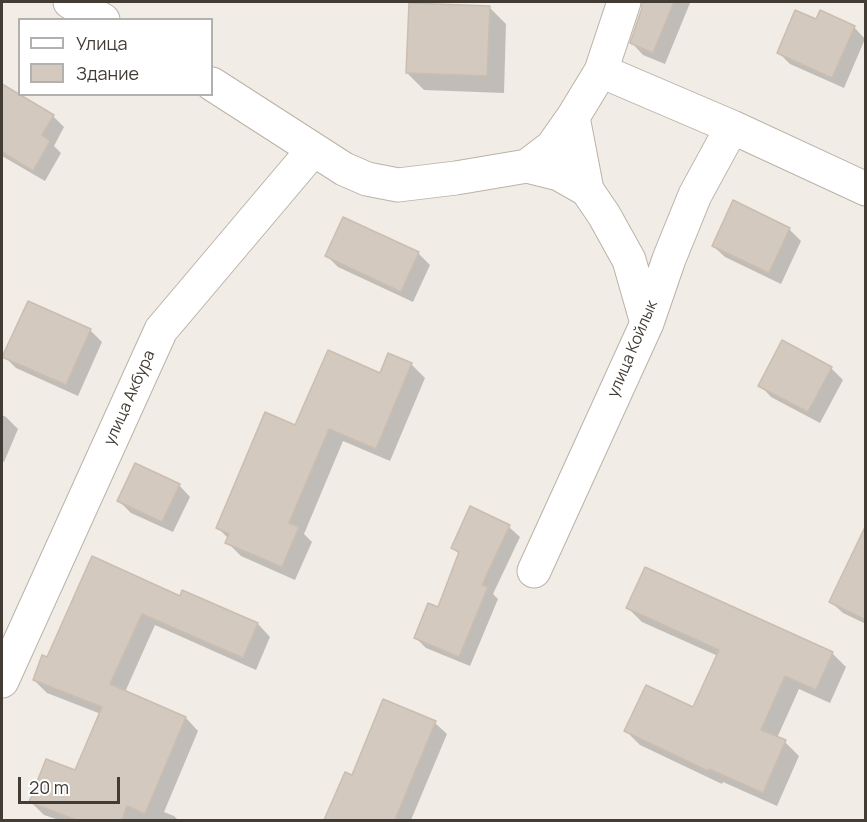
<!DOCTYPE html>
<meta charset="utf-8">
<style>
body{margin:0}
#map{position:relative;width:867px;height:822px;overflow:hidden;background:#f1ece5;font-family:Manrope,sans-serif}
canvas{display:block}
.frame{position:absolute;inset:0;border:3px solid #423c35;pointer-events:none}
.legend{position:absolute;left:18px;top:18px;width:195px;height:78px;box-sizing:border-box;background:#fff;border:2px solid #b3b1ae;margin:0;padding:8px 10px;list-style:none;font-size:18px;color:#423c35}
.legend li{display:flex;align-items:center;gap:12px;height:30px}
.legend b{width:30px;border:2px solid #b3b1ae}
.scale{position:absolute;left:18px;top:777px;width:102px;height:27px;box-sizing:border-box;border:3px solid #423c35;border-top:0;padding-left:8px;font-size:18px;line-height:21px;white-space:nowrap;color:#423c35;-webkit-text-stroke:4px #fff;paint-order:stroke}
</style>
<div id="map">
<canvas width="867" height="822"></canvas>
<div class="frame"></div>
<ul class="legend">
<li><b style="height:8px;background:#fff"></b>Улица</li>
<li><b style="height:16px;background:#d4c9be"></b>Здание</li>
</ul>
<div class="scale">20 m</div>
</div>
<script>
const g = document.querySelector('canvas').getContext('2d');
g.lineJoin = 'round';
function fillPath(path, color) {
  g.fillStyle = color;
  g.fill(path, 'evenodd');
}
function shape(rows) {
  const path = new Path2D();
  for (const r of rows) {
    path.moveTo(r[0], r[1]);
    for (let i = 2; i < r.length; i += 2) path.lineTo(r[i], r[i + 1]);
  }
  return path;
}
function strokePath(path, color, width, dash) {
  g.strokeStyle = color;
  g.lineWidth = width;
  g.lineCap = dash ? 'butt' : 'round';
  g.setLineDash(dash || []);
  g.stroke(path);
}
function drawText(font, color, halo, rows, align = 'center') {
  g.font = font + ' Manrope,sans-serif';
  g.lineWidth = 4.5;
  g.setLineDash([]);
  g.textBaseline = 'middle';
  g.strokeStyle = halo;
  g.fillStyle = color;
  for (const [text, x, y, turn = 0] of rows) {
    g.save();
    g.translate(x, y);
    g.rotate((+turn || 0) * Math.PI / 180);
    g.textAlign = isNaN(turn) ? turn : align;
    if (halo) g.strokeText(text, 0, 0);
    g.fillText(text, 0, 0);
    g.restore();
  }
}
fillPath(shape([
 [644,2,688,2,690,3,665,64,643,55,632,43,643,8],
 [489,7,506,24,504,93,424,90,407,73],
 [817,21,854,27,865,39,844,88,790,64,779,53],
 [2,85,53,116,64,127,54,146,61,153,45,181,2,156],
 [789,229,801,241,781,284,725,257,713,246],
 [418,253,430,265,413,302,338,267,327,256],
 [90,330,102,342,78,396,16,368,4,356],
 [411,364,425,378,390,461,343,441,304,534,312,542,295,580,241,556,227,542,229,539,218,528,296,427,381,375],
 [831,368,843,380,820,423,771,397,760,385],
 [2,415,6,417,18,429,4,462,2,461],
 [179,485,190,497,173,532,131,513,119,501],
 [471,508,509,527,520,537,493,594,498,599,470,666,426,648,415,637,439,609,459,554,453,548],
 [93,558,181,598,183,592,258,624,270,637,256,670,155,625,125,692,186,718,198,731,164,812,174,816,178,820,59,820,44,815,31,802,76,772,101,714,47,693,34,680,47,659],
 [866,563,866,624,843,613,831,602],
 [628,608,832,653,846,667,830,703,799,689,777,738,785,742,799,756,777,806,723,782,722,784,640,745,626,731,694,709,718,656,642,622],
 [435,723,447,734,411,820,326,820,346,774,353,777]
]), '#0003');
const building = shape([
 [642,2,674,2,653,53,630,43,642,8,642,2],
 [409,3,490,6,487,76,406,73,409,3],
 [795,10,816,19,820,10,855,26,832,78,777,53,795,10],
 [2,84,54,115,42,135,50,141,33,171,2,152,2,84],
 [733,200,790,228,769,273,712,246,733,200],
 [343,217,419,252,401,292,325,256,343,217],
 [28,301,91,329,66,385,2,357,28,301],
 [782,340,832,367,808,412,758,386,782,340],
 [328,350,380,373,388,353,412,363,376,449,329,429,289,523,299,527,282,567,225,543,229,534,216,528,265,412,295,425,328,350],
 [135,463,180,484,162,522,117,501,135,463],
 [470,506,510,525,482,585,488,587,459,657,414,638,428,603,438,607,459,552,451,548,470,506],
 [866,525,866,620,829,602,866,525],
 [92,556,180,596,182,590,258,623,243,658,142,614,110,684,186,717,145,814,127,806,122,820,76,820,29,802,46,759,75,770,102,707,33,680,42,655,47,657,92,556],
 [645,567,833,652,816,690,785,676,761,730,786,740,763,793,709,769,708,771,624,731,646,685,693,707,719,650,626,608,645,567],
 [383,699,436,721,395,820,324,820,345,772,352,775,383,699]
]);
fillPath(building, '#d4c9be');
strokePath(building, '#cbbdaf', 1.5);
const street = shape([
 [70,2,103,20],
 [601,71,732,127,866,189],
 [212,84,344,169,367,179,398,185,456,178,527,166,559,174,587,190],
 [573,117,587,190,604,215,629,260,647,323],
 [527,166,552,147,573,117,601,71,624,2],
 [534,571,647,323,669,259,695,195,732,127],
 [2,681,161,330,313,150]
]);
strokePath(street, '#bbb2a8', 35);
strokePath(street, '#fff', 33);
drawText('16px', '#423c35', '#fff', [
 ["улица Койлык",633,349,-67],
 ["улица Акбура",130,398,-66]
]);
</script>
